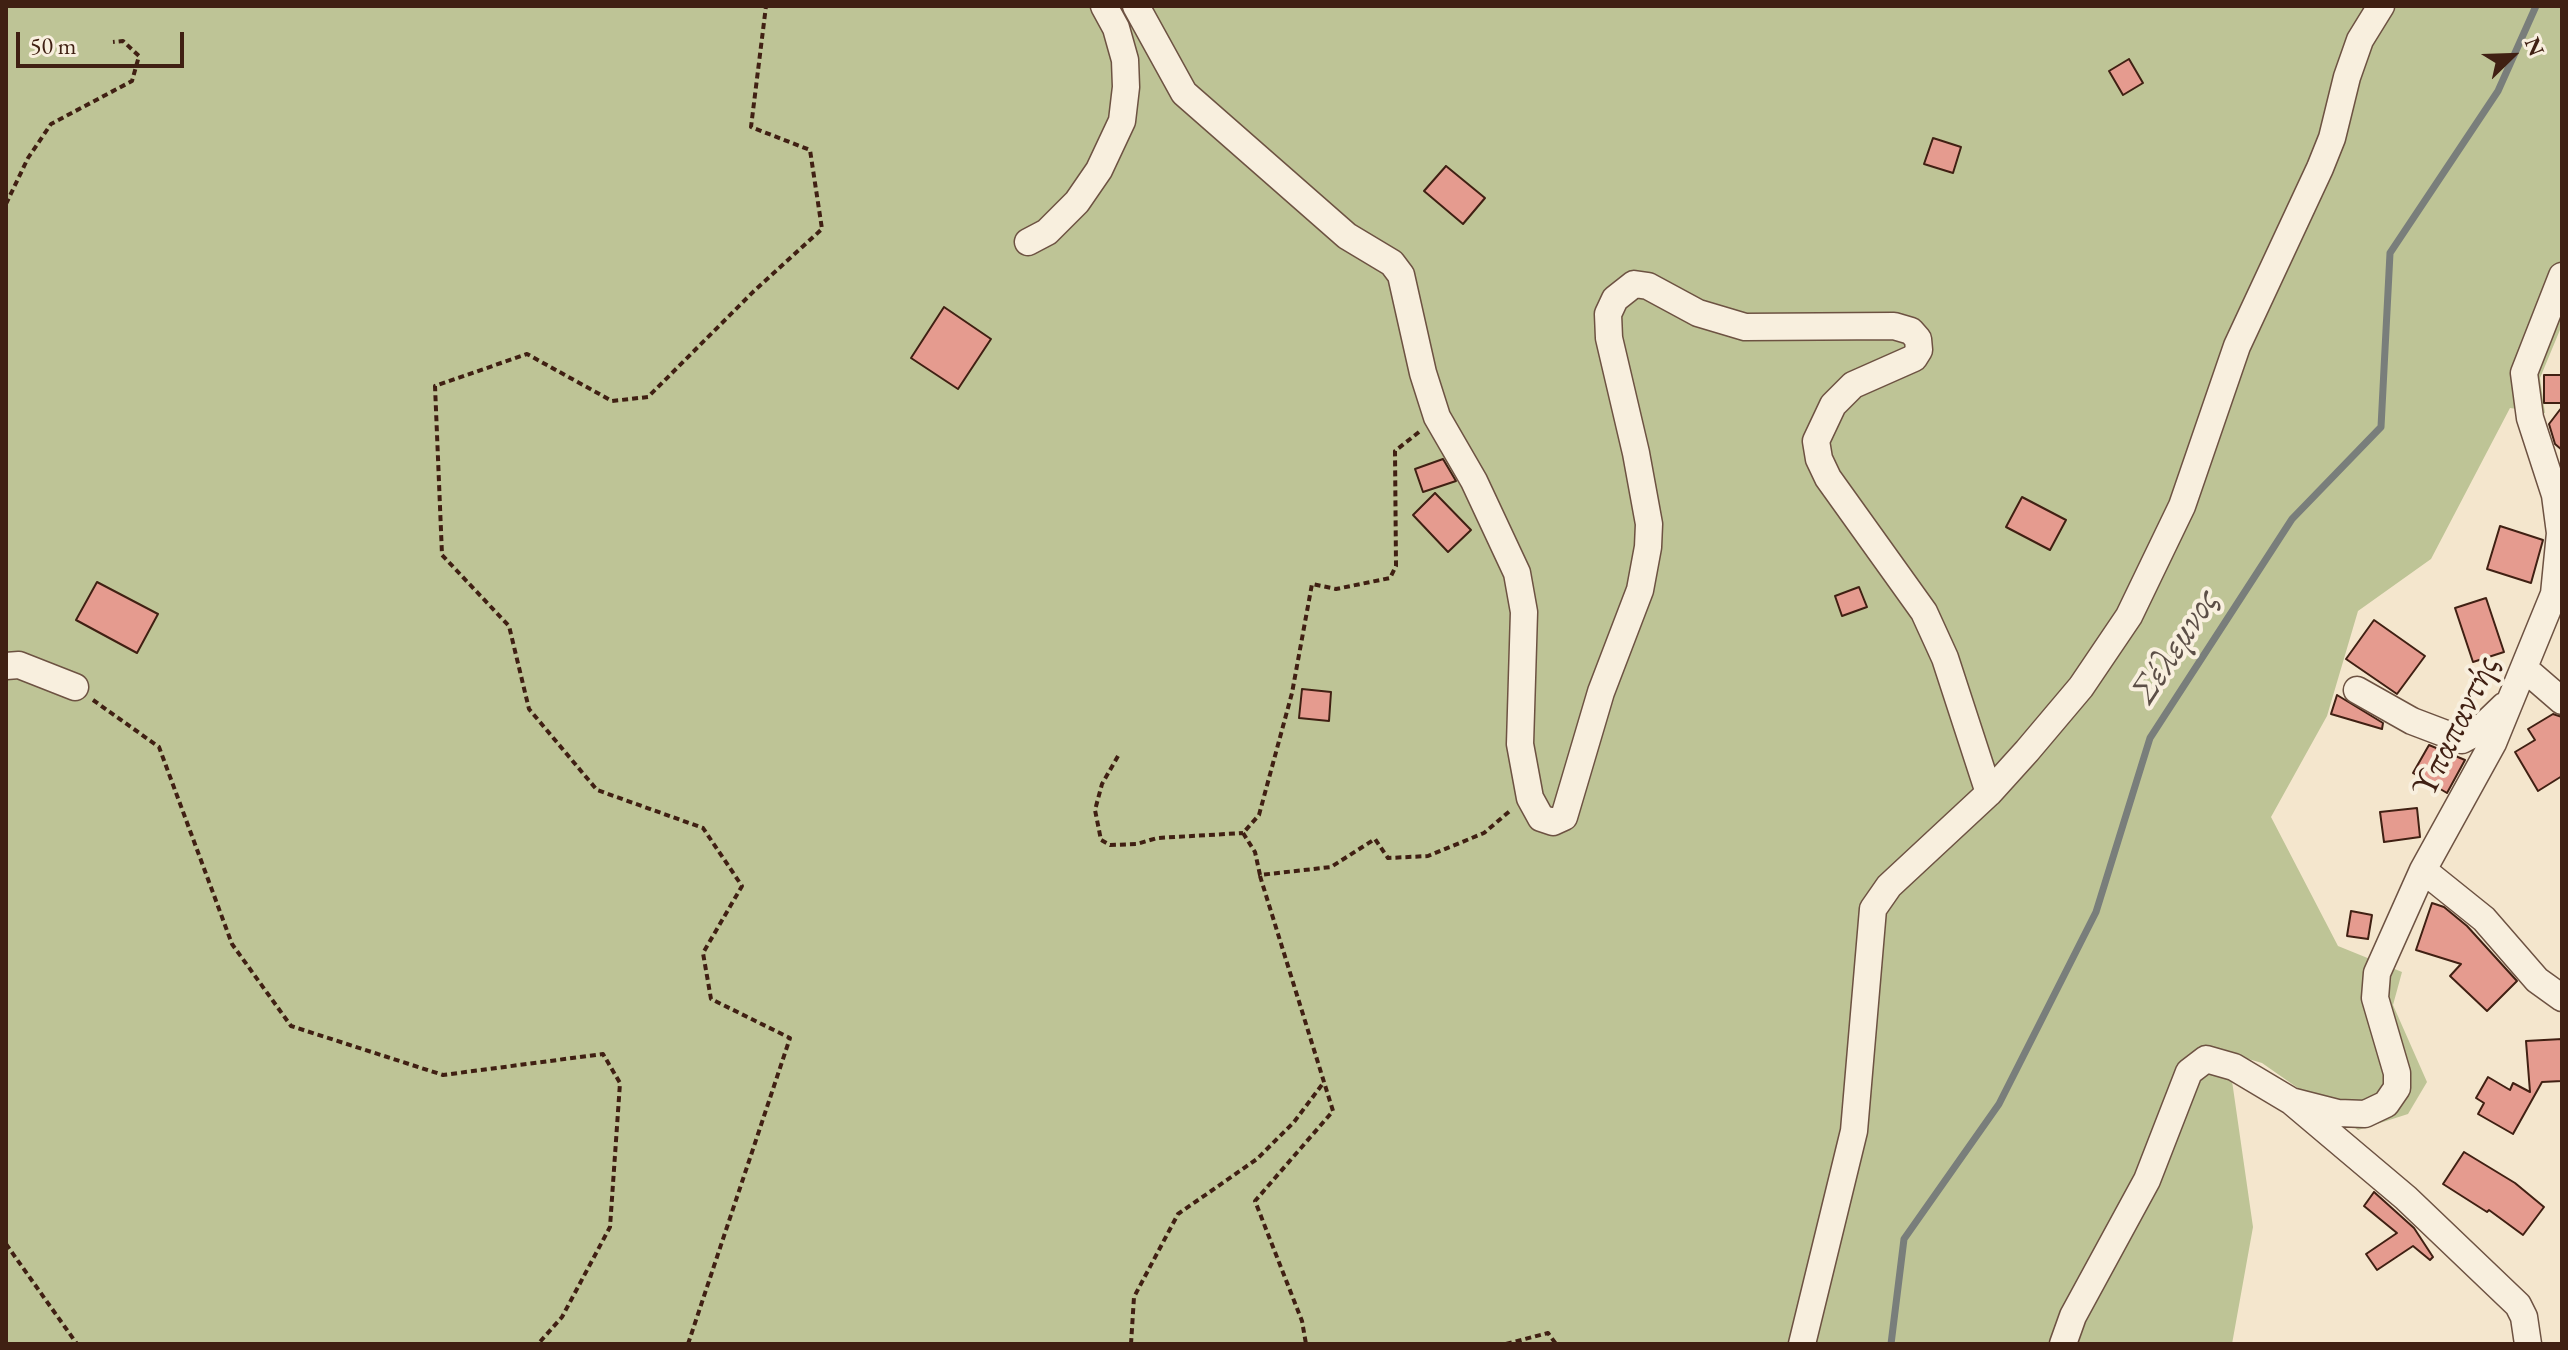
<!DOCTYPE html>
<meta charset="utf-8">
<style>
body{margin:0}
#map{position:relative;width:2568px;height:1350px;overflow:hidden;background:#f4e6cd;font-family:"EB Garamond",serif}
canvas{display:block}
.frame{position:absolute;inset:0;border:8px solid #402013;pointer-events:none}
.north{position:absolute;left:2472px;top:16px;width:80px;height:80px;-webkit-text-stroke:6px #f8efde;paint-order:stroke;rotate:67deg;font-size:22px;font-weight:700;line-height:32px;text-align:center;color:#402013}
.north::after{content:'';display:block;margin:auto;width:28px;height:36px;background:#402013;clip-path:polygon(50% 0,100% 100%,50% 72%,0 100%)}
.scale{position:absolute;left:16px;top:32px;width:168px;height:36px;box-sizing:border-box;border:4px solid #402013;border-top:0;padding-left:10px;font-size:24px;line-height:28px;white-space:nowrap;color:#402013;-webkit-text-stroke:6px #f8efde;paint-order:stroke}
</style>
<div id="map">
<canvas width="2568" height="1350"></canvas>
<div class="frame"></div>
<div class="north">N</div>
<div class="scale">50 m</div>
</div>
<script>
const g = document.querySelector('canvas').getContext('2d');
g.lineJoin = 'round';
function fillPath(path, color) {
  g.fillStyle = color;
  g.fill(path, 'evenodd');
}
function shape(rows) {
  const path = new Path2D();
  for (const r of rows) {
    path.moveTo(r[0], r[1]);
    for (let i = 2; i < r.length; i += 2) path.lineTo(r[i], r[i + 1]);
  }
  return path;
}
function strokePath(path, color, width, dash) {
  g.strokeStyle = color;
  g.lineWidth = width;
  g.lineCap = dash ? 'butt' : 'round';
  g.setLineDash(dash || []);
  g.stroke(path);
}
function drawText(font, color, halo, rows, align = 'center') {
  g.font = font + ' "EB Garamond",serif';
  g.lineWidth = 8;
  g.setLineDash([]);
  g.textBaseline = 'middle';
  g.strokeStyle = halo;
  g.fillStyle = color;
  for (const [text, x, y, turn = 0] of rows) {
    g.save();
    g.translate(x, y);
    g.rotate((+turn || 0) * Math.PI / 180);
    g.textAlign = isNaN(turn) ? turn : align;
    if (halo) g.strokeText(text, 0, 0);
    g.fillText(text, 0, 0);
    g.restore();
  }
}
fillPath(shape([
 [6,6,2562,6,2562,325,2540,378,2545,413,2510,408,2431,559,2358,611,2327,716,2271,817,2338,946,2402,972,2393,1005,2427,1082,2408,1114,2358,1130,2262,1063,2228,1053,2253,1227,2232,1344,6,1344]
]), '#bec496');
strokePath(shape([
 [1891,1344,1904,1239,1999,1104,2096,912,2150,738,2292,519,2381,427,2390,253,2498,91,2536,6]
]), '#797e7b', 7);
const building = shape([
 [2129,59,2143,83,2123,95,2109,71,2129,59],
 [1933,138,1961,147,1953,173,1924,164,1933,138],
 [1446,166,1485,198,1463,224,1424,191,1446,166],
 [944,307,991,339,958,389,911,358,944,307],
 [2544,375,2562,375,2562,403,2544,403,2544,375],
 [2562,407,2562,450,2555,444,2549,424,2562,407],
 [1443,459,1456,481,1423,492,1415,469,1443,459],
 [1435,493,1471,530,1448,552,1413,515,1435,493],
 [2022,497,2066,520,2050,550,2006,527,2022,497],
 [2500,526,2543,540,2531,583,2487,569,2500,526],
 [97,582,158,614,137,653,76,620,97,582],
 [1859,587,1867,607,1842,616,1835,596,1859,587],
 [2486,598,2504,652,2473,662,2455,608,2486,598],
 [2374,620,2425,656,2397,694,2346,659,2374,620],
 [1302,689,1331,692,1329,721,1299,718,1302,689],
 [2337,695,2383,723,2382,729,2331,714,2337,695],
 [2553,714,2562,717,2562,776,2538,791,2515,752,2535,740,2528,729,2553,714],
 [2429,745,2465,760,2447,793,2413,773,2429,745],
 [2417,808,2420,837,2384,842,2380,812,2417,808],
 [2432,903,2444,907,2467,926,2517,981,2487,1011,2450,976,2461,964,2416,950,2432,903],
 [2351,911,2372,915,2368,939,2347,936,2351,911],
 [2562,1039,2562,1081,2542,1082,2513,1134,2478,1114,2484,1103,2476,1098,2488,1077,2510,1090,2513,1083,2530,1092,2526,1041,2562,1039],
 [2464,1152,2515,1183,2544,1207,2523,1235,2489,1210,2487,1212,2443,1184,2464,1152],
 [2374,1192,2414,1228,2433,1257,2430,1260,2413,1246,2377,1270,2366,1254,2397,1233,2364,1206,2374,1192]
]);
fillPath(building, '#e59b8f');
strokePath(building, '#402013', 2);
const street = shape([
 [1136,6,1184,93,1347,236,1392,263,1401,275,1423,373,1437,417,1474,481,1517,573,1524,612,1520,744,1530,798,1541,818,1553,822,1564,817,1601,692,1640,590,1648,547,1649,524,1636,453,1609,338,1608,314,1615,299,1634,284,1648,286,1698,313,1745,327,1894,326,1911,331,1918,339,1919,350,1914,358,1853,385,1833,405,1816,441,1819,459,1828,478,1924,612,1945,658,1989,793],
 [1028,242,1047,232,1077,202,1099,170,1122,121,1126,87,1125,60,1116,28,1104,6],
 [6,666,19,665,75,687],
 [2525,669,2562,701],
 [2357,690,2412,721,2462,740,2477,732,2504,706],
 [2423,870,2484,919,2537,980,2562,998],
 [2291,1101,2338,1113,2365,1114,2386,1104,2397,1088,2397,1073,2375,998,2377,973,2423,870,2493,743,2554,594,2560,533,2555,495,2530,418,2524,373,2562,276],
 [1802,1344,1854,1131,1873,909,1889,886,1989,793,2027,751,2081,687,2129,616,2182,506,2237,346,2320,168,2332,138,2347,77,2360,40,2381,6],
 [2063,1344,2073,1316,2147,1180,2189,1072,2206,1059,2234,1067,2291,1101,2406,1198,2518,1305,2524,1317,2528,1344]
]);
strokePath(street, '#6d5242', 29);
strokePath(shape([
 [6,204,28,158,51,124,132,81,139,56,123,41,113,42],
 [1419,432,1395,451,1396,566,1390,578,1336,589,1312,584,1292,693,1259,815,1243,833,1255,852,1260,875,1331,867,1375,839,1388,858,1428,856,1484,833,1511,810],
 [93,700,159,747,232,944,291,1026,443,1075,603,1054,620,1083,610,1227,562,1317,538,1344],
 [1118,756,1102,784,1095,810,1101,840,1110,845,1137,844,1157,838,1243,833],
 [1260,876,1333,1111,1255,1201,1302,1321,1306,1344],
 [6,1244,77,1344],
 [688,1344,790,1038,711,999,703,953,742,886,703,828,597,790,529,709,509,626,442,555,435,386,527,354,612,401,648,397,754,291,822,229,810,150,751,127,766,6],
 [1131,1344,1134,1297,1178,1214,1257,1159,1294,1122,1324,1082],
 [1506,1344,1548,1333,1556,1344]
]), '#402013', 4, [6, 4]);
strokePath(street, '#f8efde', 26);
drawText('36px', '#402013', '#f8efde', [
 ["Υπαπαντής",2456,727,-64]
]);
drawText('italic 38px', '#5c4f47', '#f8efde', [
 ["Σέλεμνος",2176,646,-57]
]);
</script>
